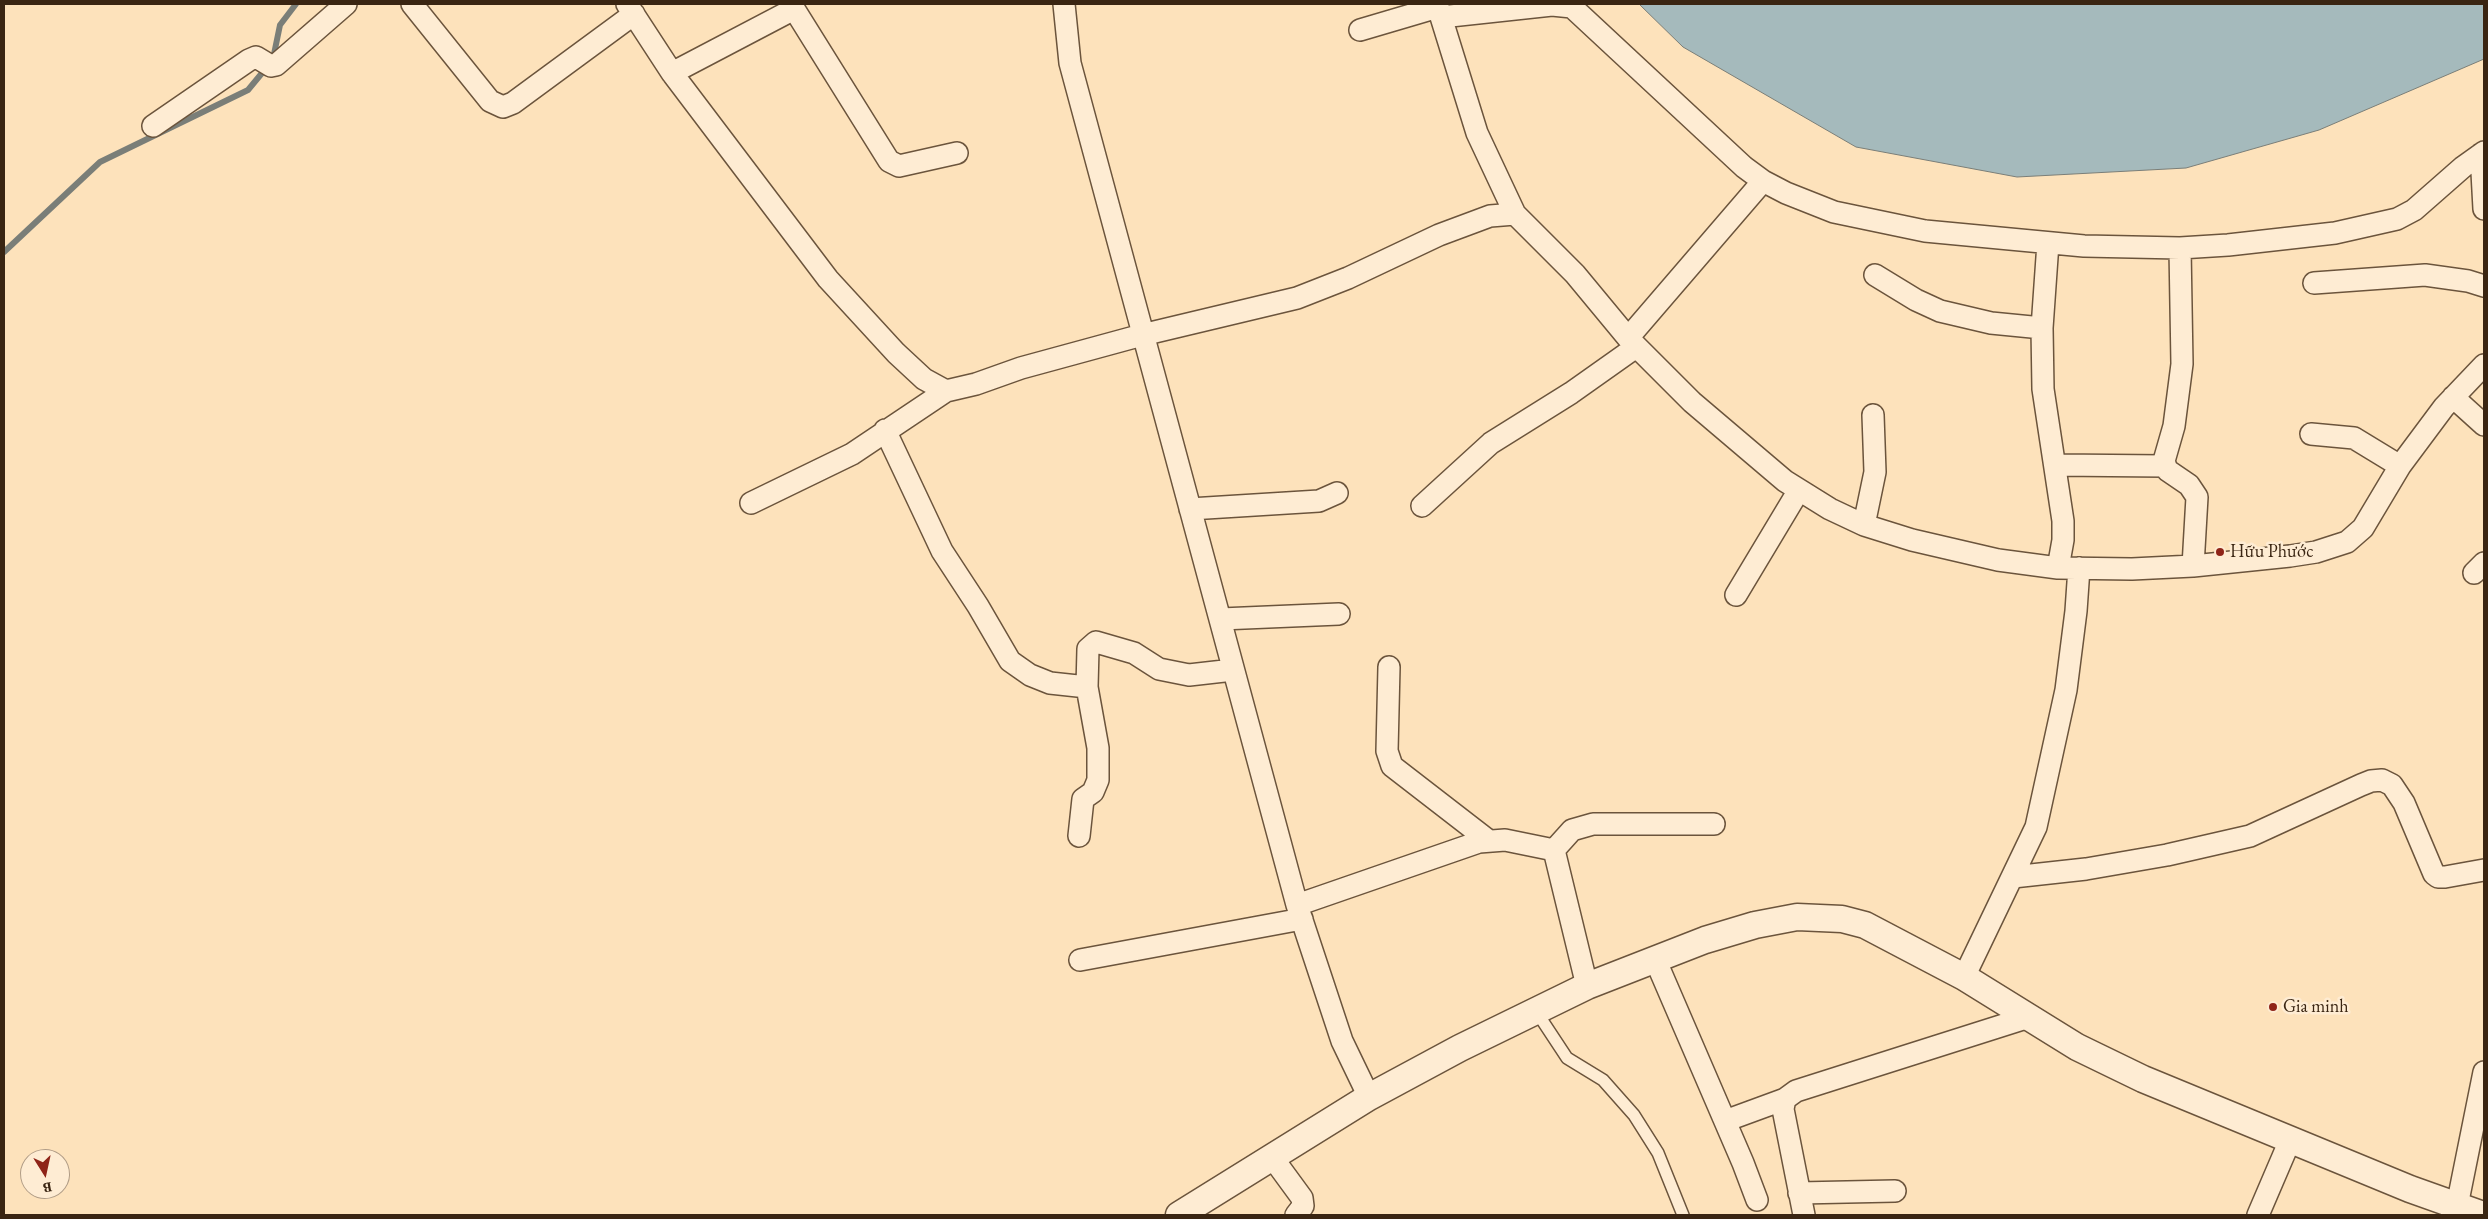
<!DOCTYPE html>
<meta charset="utf-8">
<style>
body{margin:0}
#map{position:relative;width:2488px;height:1219px;overflow:hidden;background:#fde2bb;font-family:"EB Garamond",serif}
canvas{display:block}
.frame{position:absolute;inset:0;border:5px solid #3a2512;pointer-events:none}
.north{position:absolute;left:20px;top:1149px;width:50px;height:50px;box-sizing:border-box;background:#feecd3;border:1px solid #b09c86;border-radius:50%;rotate:170deg;font-size:14px;font-weight:700;line-height:20px;text-align:center;color:#3a2512}
.north::after{content:'';display:block;margin:auto;width:18px;height:22px;background:#8f2418;clip-path:polygon(50% 0,100% 100%,50% 72%,0 100%)}
</style>
<div id="map">
<canvas width="2488" height="1219"></canvas>
<div class="frame"></div>
<div class="north">B</div>
</div>
<script>
const g = document.querySelector('canvas').getContext('2d');
g.lineJoin = 'round';
function fillPath(path, color) {
  g.fillStyle = color;
  g.fill(path, 'evenodd');
}
function shape(rows) {
  const path = new Path2D();
  for (const r of rows) {
    path.moveTo(r[0], r[1]);
    for (let i = 2; i < r.length; i += 2) path.lineTo(r[i], r[i + 1]);
  }
  return path;
}
function strokePath(path, color, width, dash) {
  g.strokeStyle = color;
  g.lineWidth = width;
  g.lineCap = dash ? 'butt' : 'round';
  g.setLineDash(dash || []);
  g.stroke(path);
}
function drawText(font, color, halo, rows, align = 'center') {
  g.font = font + ' "EB Garamond",serif';
  g.lineWidth = 5;
  g.setLineDash([]);
  g.textBaseline = 'middle';
  g.strokeStyle = halo;
  g.fillStyle = color;
  for (const [text, x, y, turn = 0] of rows) {
    g.save();
    g.translate(x, y);
    g.rotate((+turn || 0) * Math.PI / 180);
    g.textAlign = isNaN(turn) ? turn : align;
    if (halo) g.strokeText(text, 0, 0);
    g.fillText(text, 0, 0);
    g.restore();
  }
}
const water = shape([
 [1639,4,2484,4,2484,59,2319,130,2186,168,2017,177,1856,147,1683,47,1639,4]
]);
fillPath(water, '#a5babc');
strokePath(water, '#7a7e78', 1);
strokePath(shape([
 [273,59,280,25,296,4],
 [4,252,100,162,248,90,267,67]
]), '#7a7e78', 6);
const service = shape([
 [1536,1011,1567,1058,1603,1080,1634,1115,1658,1153,1683,1215]
]);
const minor = shape([
 [412,4,490,101,503,107,513,103,634,14],
 [627,4,672,73,828,279,896,353,924,379,946,391,976,384,1021,368,1142,335,1297,298,1348,278,1439,235,1490,216,1515,214,1575,274,1628,338,1692,402,1785,481,1830,509,1864,525,1912,540,1998,560,2058,568,2132,569,2193,566,2290,556,2316,552,2347,542,2363,528,2400,466,2444,407,2484,365],
 [791,4,889,161,899,166,957,153],
 [1064,4,1070,63,1297,905,1342,1041,1369,1097],
 [1437,4,1477,133,1515,214],
 [1441,17,1552,5,1572,7,1744,167,1763,181,1786,193,1834,212,1925,231,2084,246,2180,248,2228,245,2335,233,2397,219,2414,210,2463,167,2484,152],
 [1360,30,1438,7],
 [672,73,794,9],
 [153,126,249,60,256,57,271,66,276,65,346,4],
 [2481,154,2484,209],
 [2048,243,2042,328,2043,389,2063,521,2063,540,2058,568],
 [2180,248,2182,364,2174,426,2164,461,2167,470,2189,485,2197,497,2193,566],
 [1875,275,1916,300,1940,311,1991,323,2042,328],
 [2314,283,2425,275,2468,281,2484,286],
 [1628,338,1763,181],
 [2453,397,2484,425],
 [885,430,942,551,978,606,1010,661,1030,675,1050,683,1087,687],
 [2311,434,2354,438,2400,466],
 [2056,465,2165,466],
 [751,503,852,454,946,391],
 [1422,506,1491,443,1571,393,1636,347],
 [1190,509,1319,501,1337,493],
 [1864,525,1875,472,1873,415],
 [2474,573,2484,563],
 [1736,595,1799,490],
 [1221,619,1339,614],
 [1389,667,1387,751,1392,766,1489,841],
 [1079,836,1083,799,1093,792,1098,780,1098,748,1087,687,1088,649,1096,642,1134,653,1159,669,1189,675,1233,670],
 [1554,850,1572,830,1593,824,1714,824],
 [1554,850,1587,986],
 [2013,877,2086,869,2167,855,2250,836,2361,785,2371,781,2382,780,2392,785,2404,803,2434,874,2438,877,2445,877,2484,870],
 [1297,905,1479,842,1505,840,1554,850],
 [1655,959,1743,1163,1757,1200],
 [1080,960,1302,919],
 [1964,977,2036,827,2066,690,2076,611,2079,568],
 [1725,1121,1785,1099],
 [1272,1157,1302,1198,1303,1206,1296,1215],
 [1799,1193,1895,1191],
 [2457,1206,2484,1072],
 [1804,1215,1783,1109,1785,1099,1796,1091,2029,1017],
 [2258,1215,2291,1138]
]);
const tertiary = shape([
 [1179,1215,1369,1097,1460,1048,1587,986,1705,940,1755,925,1797,917,1842,919,1865,925,1964,977,2077,1047,2143,1079,2410,1189,2483,1215]
]);
strokePath(service, '#6b543c', 14);
strokePath(minor, '#6b543c', 24);
strokePath(tertiary, '#6b543c', 29);
strokePath(service, '#feecd3', 11);
strokePath(minor, '#feecd3', 21);
strokePath(tertiary, '#feecd3', 26);
for (const [x, y, r, color] of [
 [2220,552,5,"#8f2418"],
 [2273,1007,5,"#8f2418"]
]) {
  const dot = new Path2D();
  dot.arc(x, y, r, 0, 2 * Math.PI);
  g.fillStyle = color;
  g.fill(dot);
  strokePath(dot, '#feecd3', 2);
}
drawText('18px', '#3a2512', '#feecd3', [
 ["Hữu Phước",2230,552],
 ["Gia minh",2283,1007]
], 'left');
</script>
